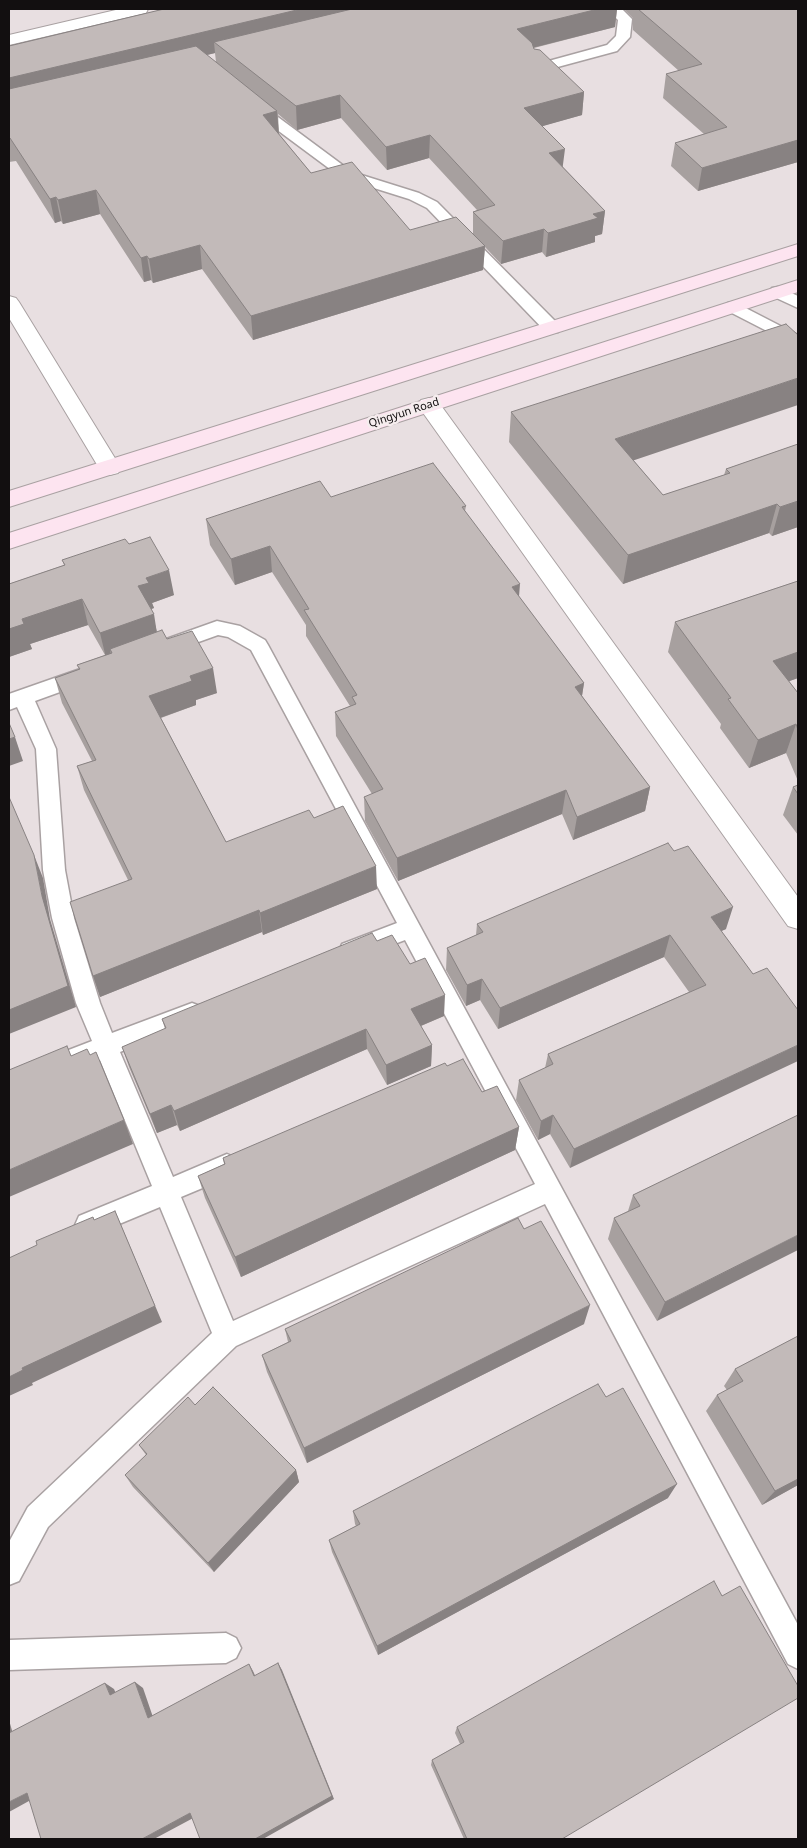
<!DOCTYPE html>
<style>
body{margin:0}
#map{position:relative;width:807px;height:1848px;overflow:hidden;background:#e8dfe1;font-family:"Noto Sans",sans-serif}
canvas{display:block}
.frame{position:absolute;inset:0;border:10px solid #120f10;pointer-events:none}
</style>
<div id="map">
<canvas width="807" height="1848"></canvas>
<div class="frame"></div>
</div>
<script>
const g = document.querySelector('canvas').getContext('2d');
g.lineJoin = 'round';
function shape(rows) {
  const path = new Path2D();
  for (const r of rows) {
    path.moveTo(r[0], r[1]);
    for (let i = 2; i < r.length; i += 2) path.lineTo(r[i], r[i + 1]);
  }
  return path;
}
function strokePath(path, color, width, dash) {
  g.strokeStyle = color;
  g.lineWidth = width;
  g.lineCap = dash ? 'butt' : 'round';
  g.setLineDash(dash || []);
  g.stroke(path);
}
function fillPath(path, color) {
  g.fillStyle = color;
  g.fill(path, 'evenodd');
}
function drawText(font, color, halo, rows, align = 'center') {
  g.font = font + ' "Noto Sans",sans-serif';
  g.lineWidth = 5;
  g.setLineDash([]);
  g.textBaseline = 'middle';
  g.strokeStyle = halo;
  g.fillStyle = color;
  for (const [text, x, y, turn = 0] of rows) {
    g.save();
    g.translate(x, y);
    g.rotate((+turn || 0) * Math.PI / 180);
    g.textAlign = isNaN(turn) ? turn : align;
    if (halo) g.strokeText(text, 0, 0);
    g.fillText(text, 0, 0);
    g.restore();
  }
}
const service = shape([
 [607,9,622,9,632,19,630,37,617,51,539,72,534,71,532,68,534,65,607,45,616,36,618,20,607,9],
 [254,102,259,103,352,172,419,193,437,202,558,324,560,328,558,332,546,332,427,208,409,199,342,178,249,109,247,106,249,103,254,102],
 [778,287,798,296,798,308,772,296,770,292,772,288,778,287],
 [734,302,798,335,798,347,728,311,726,307,728,303,734,302],
 [217,621,240,626,265,640,268,645,798,1625,798,1669,788,1664,545,1204,236,1346,48,1527,19,1581,9,1585,9,1542,28,1507,212,1333,160,1207,88,1237,79,1234,75,1225,79,1216,152,1186,100,1060,9,1095,9,1073,92,1041,76,1003,52,918,43,870,36,749,17,707,9,710,9,694,86,667,93,670,96,675,93,680,35,701,56,749,65,870,74,918,100,1003,112,1033,192,1003,200,1006,204,1013,200,1020,120,1052,173,1177,227,1154,236,1158,239,1166,236,1174,181,1197,233,1321,535,1184,405,940,350,961,342,958,339,951,342,944,397,923,251,650,228,637,218,635,165,654,158,652,155,647,158,642,217,621],
 [226,1633,236,1638,241,1648,236,1658,226,1663,9,1670,9,1640,226,1633]
]);
const minor = shape([
 [120,9,148,9,146,13,9,45,9,35,120,9],
 [9,296,16,298,19,302,121,468,118,473,110,475,102,473,9,318,9,296],
 [429,398,437,400,798,897,798,929,788,926,421,410,418,405,421,400,429,398]
]);
const secondary = shape([
 [798,244,798,256,9,507,9,491,798,244],
 [798,280,798,292,9,549,9,533,798,280]
]);
strokePath(service, '#a9a1a2', 3);
strokePath(minor, '#a9a1a2', 2);
strokePath(secondary, '#a9a1a2', 2);
fillPath(service, '#fff');
fillPath(minor, '#fff');
fillPath(secondary, '#fde4f0');
fillPath(shape([
 [164,9,617,9,615,27,534,48,534,49,584,92,582,115,542,126,563,167,605,211,602,234,595,236,595,242,546,257,542,252,501,264,485,247,483,270,253,340,202,269,153,283,151,280,144,282,100,214,63,224,61,221,55,223,16,161,9,162,9,46],
 [215,53,216,62,207,55],
 [278,114,297,130,341,118,387,170,429,158,477,210,473,212,473,234,410,230,311,173,279,134],
 [624,9,798,9,798,162,698,191,671,166,675,143,704,134,663,98,666,74,679,71,633,30,633,18],
 [511,412,634,461,663,495,724,475,726,469,798,444,798,527,772,536,769,533,623,584,509,442],
 [331,497,466,506,465,511,519,597,584,683,582,696,650,787,645,811,573,840,562,814,398,881,365,821,364,797,372,794,336,736,335,712,350,706,306,636,306,625,272,572,235,585,210,545,206,519],
 [129,544,174,595,152,603,154,608,151,609,157,632,167,639,217,693,196,700,196,705,161,718,226,842,314,818,377,889,263,935,262,932,100,997,93,976,128,880,84,790,77,766,92,761,62,703,55,678,79,669,77,665,105,655,88,625,30,644,32,649,9,657,9,584,64,565,62,560],
 [798,581,798,678,789,681,798,693,798,781,786,753,749,768,720,728,721,724,668,652,675,622],
 [798,785,798,835,783,815,793,787],
 [477,924,726,929,721,931,753,974,570,1168,550,1134,538,1140,516,1100,519,1080,545,1068,548,1054,689,992,664,957,498,1029,480,1000,466,1006,446,970,447,948,476,935],
 [377,941,410,964,444,1016,421,1026,432,1045,431,1066,387,1085,367,1049,180,1131,177,1125,157,1133,129,1067,122,1047,165,1029,162,1019],
 [447,1066,482,1092,519,1127,515,1150,241,1277,205,1198,198,1176,224,1164,223,1158],
 [798,1115,657,1321,608,1239,614,1218,628,1211,633,1195],
 [524,1229,584,1324,307,1463,267,1372,262,1355,288,1342,285,1329],
 [798,1336,798,1485,762,1505,706,1411,717,1395,727,1390,724,1386,735,1369],
 [606,1397,668,1498,378,1655,332,1552,329,1540,356,1526,355,1524,353,1511],
 [195,1405,296,1470,299,1482,214,1572,133,1487,125,1475,146,1455,139,1445],
 [457,1727,562,1839,464,1839,431,1765,432,1760,460,1744,455,1733]
]), '#a7a09f');
fillPath(shape([
 [301,9,359,9,214,42,215,53,9,102,9,78],
 [598,9,617,9,615,27,516,52,517,29],
 [584,92,582,115,522,132,524,108],
 [340,95,341,118,297,130,296,106],
 [277,111,279,135,263,115],
 [430,135,429,158,387,170,386,147],
 [798,140,798,162,698,191,702,168],
 [565,149,562,172,549,153],
 [96,190,100,214,63,224,58,200],
 [56,197,61,221,55,223,50,199],
 [605,211,602,234,595,236,595,242,546,257,548,233,593,214],
 [544,229,542,252,501,264,503,241],
 [200,245,202,269,153,283,149,259],
 [485,246,483,270,253,340,251,316],
 [147,256,151,280,144,282,141,258],
 [798,378,798,405,611,468,615,439],
 [798,501,798,527,772,536,780,507],
 [777,504,769,533,623,584,628,555],
 [270,546,272,572,235,585,231,559],
 [169,570,174,595,152,603,154,608,143,612,138,586,146,578],
 [520,584,518,609,512,587],
 [82,599,88,625,30,644,32,649,9,657,9,629,22,619],
 [154,614,158,640,112,653,110,649,111,656,106,658,100,633],
 [798,652,798,678,765,690,773,661],
 [213,668,217,693,196,700,196,705,154,720,149,696,190,676],
 [584,683,580,708,575,687],
 [796,724,786,753,749,768,758,740],
 [15,737,23,761,9,766,9,739],
 [650,787,645,811,573,840,577,817],
 [566,790,562,814,398,881,397,858],
 [34,855,43,878,50,919,76,1007,9,1034,9,1010,42,896],
 [376,866,377,889,263,935,260,913],
 [733,907,726,929,704,939,711,917],
 [259,910,262,932,100,997,93,976],
 [670,935,664,957,498,1029,500,1008],
 [482,979,480,1000,466,1006,467,985],
 [445,995,444,1016,411,1030,411,1009],
 [366,1029,367,1049,180,1131,174,1111],
 [432,1045,431,1066,387,1085,386,1065],
 [798,1045,798,1061,570,1168,574,1149],
 [171,1105,177,1125,157,1133,150,1114],
 [553,1115,550,1134,538,1140,541,1121],
 [124,1120,133,1144,9,1197,9,1170],
 [519,1127,515,1150,241,1277,235,1257],
 [115,1211,162,1322,32,1383,33,1385,9,1396,9,1377,22,1368],
 [798,1235,798,1250,657,1321,665,1302],
 [590,1305,584,1324,307,1463,304,1448],
 [296,1470,299,1482,214,1572,208,1563],
 [798,1479,798,1485,762,1505,775,1491],
 [677,1484,668,1498,378,1655,377,1646],
 [278,1663,282,1670,334,1799,263,1839,255,1839],
 [249,1664,253,1671,258,1682,254,1676],
 [135,1682,143,1688,155,1723,148,1718],
 [105,1683,114,1689,119,1701,110,1695],
 [9,1720,15,1741,9,1738],
 [27,1793,38,1796,9,1812,9,1802],
 [190,1813,197,1816,154,1839,142,1839]
]), '#888282');
const building = shape([
 [164,9,301,9,9,78,9,46,164,9],
 [352,9,598,9,517,29,532,43,534,49,540,50,584,92,524,108,565,149,549,153,605,211,593,214,598,218,548,233,544,229,503,241,473,212,495,205,430,135,386,147,340,95,296,106,214,42,352,9],
 [638,9,798,9,798,140,702,168,675,143,727,127,666,74,702,64,638,9],
 [196,46,277,111,263,115,311,173,352,162,410,230,456,217,485,246,251,316,200,245,149,259,147,256,141,258,96,190,58,200,56,197,50,199,10,138,9,138,9,89,196,46],
 [786,324,798,335,798,378,615,439,663,495,730,473,726,469,798,444,798,501,780,507,777,504,628,555,511,412,786,324],
 [433,463,466,506,462,507,520,584,512,587,584,683,575,687,650,787,577,817,566,790,397,858,364,797,383,789,335,712,356,704,352,697,357,695,304,610,309,609,270,546,231,559,206,519,320,481,331,497,433,463],
 [150,537,169,570,146,578,149,583,138,586,154,614,100,633,82,599,22,619,24,624,9,629,9,584,65,565,62,560,125,539,129,544,150,537],
 [798,581,798,652,773,661,798,693,798,730,796,724,758,740,728,699,731,698,675,622,798,581],
 [162,630,167,639,192,631,213,668,190,676,192,681,149,696,226,842,309,810,314,818,343,806,376,866,260,913,259,910,93,976,70,902,132,879,77,766,96,760,55,678,80,669,77,665,112,653,110,649,162,630],
 [9,723,15,737,9,739,9,723],
 [798,785,798,794,793,787,798,785],
 [9,797,34,855,42,896,68,986,9,1010,9,797],
 [668,843,674,851,688,846,733,907,711,917,753,974,767,968,798,1010,798,1045,574,1149,553,1115,541,1121,519,1080,553,1064,548,1054,706,985,670,935,500,1008,482,979,467,985,447,948,483,932,477,924,668,843],
 [372,933,377,941,392,935,410,964,425,958,445,995,411,1009,432,1045,386,1065,366,1029,174,1111,171,1105,150,1114,122,1047,166,1028,162,1019,372,933],
 [67,1046,71,1056,87,1049,90,1055,96,1052,124,1120,9,1170,9,1070,67,1046],
 [463,1059,482,1092,497,1086,519,1127,235,1257,198,1176,225,1164,223,1158,445,1063,447,1066,463,1059],
 [798,1115,798,1235,665,1302,614,1218,640,1206,633,1195,798,1115],
 [115,1211,155,1306,22,1368,23,1370,9,1377,9,1258,37,1245,36,1241,93,1217,94,1220,115,1211],
 [518,1218,524,1229,541,1221,590,1305,304,1448,262,1355,291,1341,285,1329,518,1218],
 [798,1336,798,1479,775,1491,717,1395,743,1381,735,1369,798,1336],
 [598,1384,606,1397,623,1388,677,1484,377,1646,329,1540,360,1524,353,1511,598,1384],
 [213,1387,296,1470,208,1563,125,1475,147,1454,139,1445,188,1397,195,1405,213,1387],
 [714,1581,722,1596,740,1586,798,1686,798,1698,562,1839,467,1839,432,1760,464,1742,457,1727,714,1581],
 [278,1663,332,1796,255,1839,200,1839,190,1813,142,1839,41,1839,27,1793,9,1802,9,1733,105,1683,110,1695,135,1682,148,1718,249,1664,254,1676,278,1663]
]);
fillPath(building, '#c2bab9');
strokePath(building, '#888282', 1);
drawText('11px', '#120f10', '#f5edee', [
 ["Qingyun Road",404,413,-18]
]);
</script>
